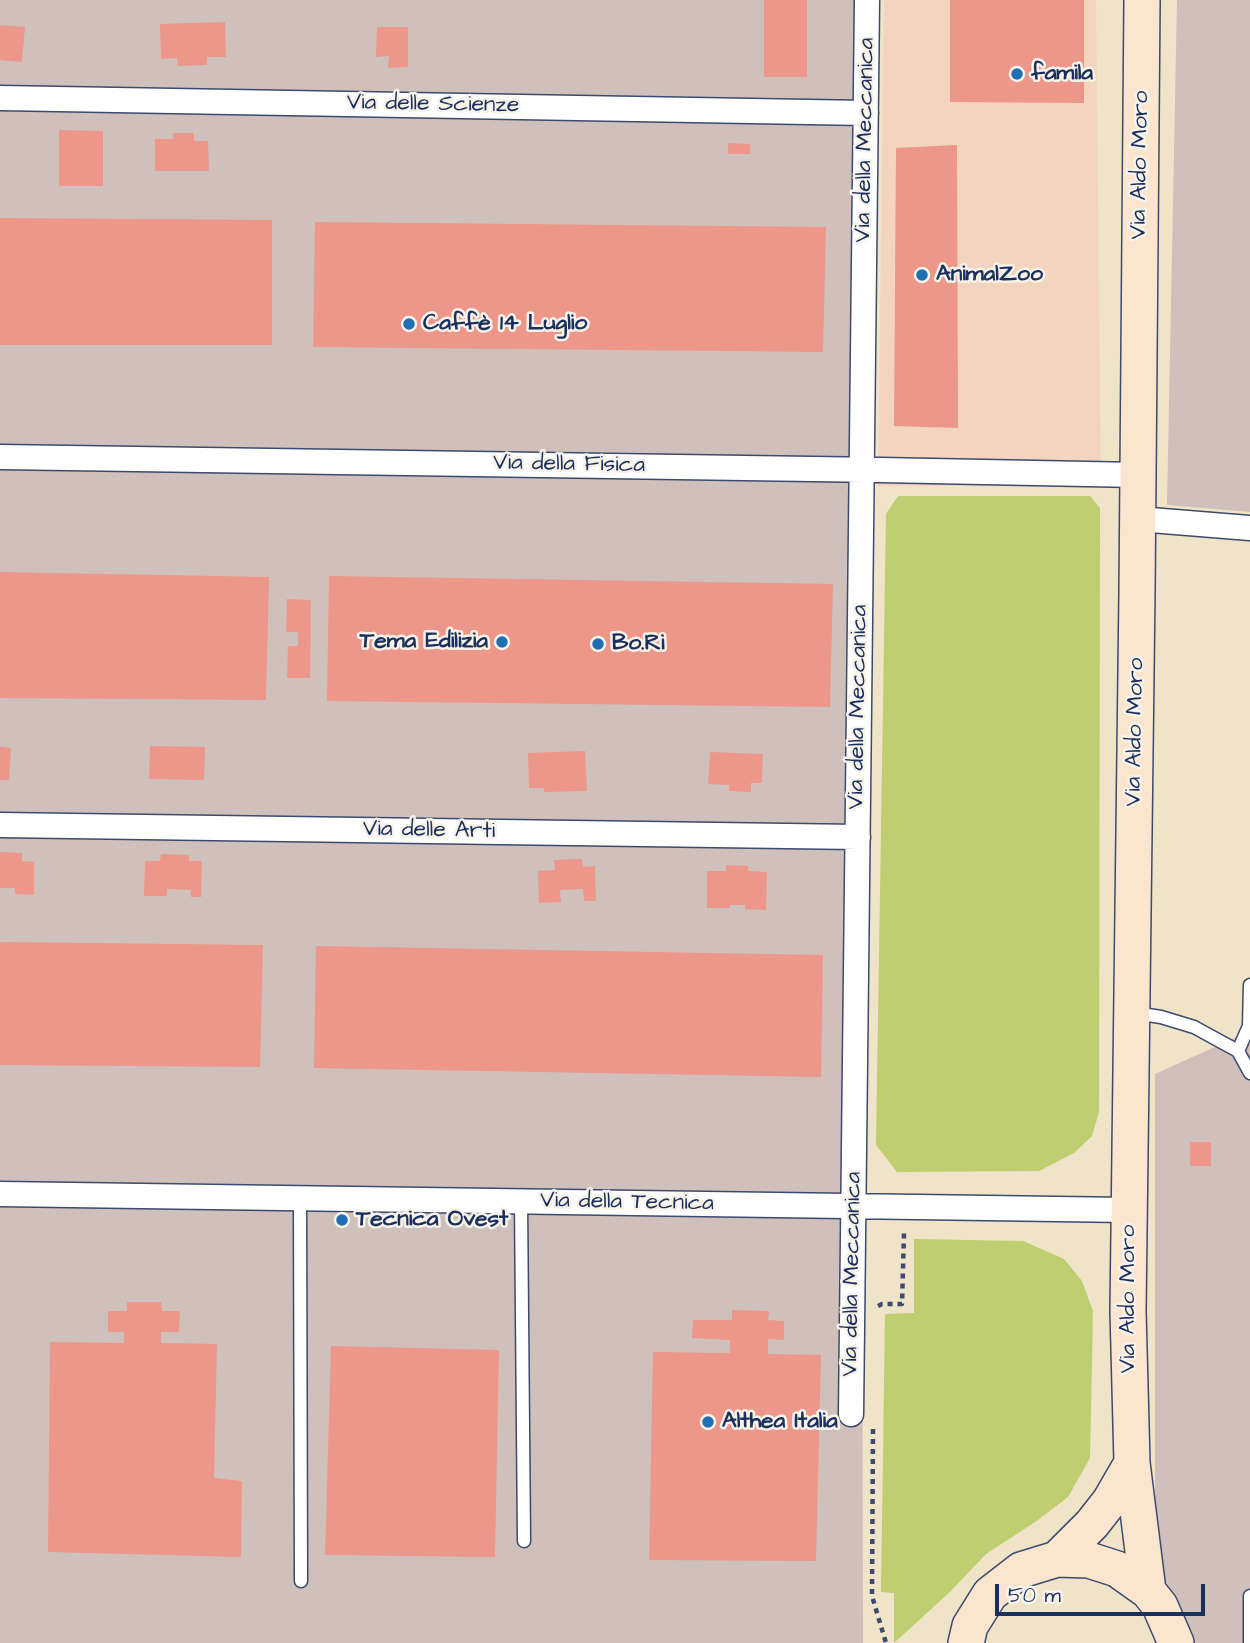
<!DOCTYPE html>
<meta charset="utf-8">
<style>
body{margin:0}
#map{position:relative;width:1250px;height:1643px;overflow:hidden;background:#efe4c7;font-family:"Architects Daughter",sans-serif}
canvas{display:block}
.scale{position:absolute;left:995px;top:1584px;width:210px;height:32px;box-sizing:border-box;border:4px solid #1b2f5e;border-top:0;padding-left:9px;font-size:21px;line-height:24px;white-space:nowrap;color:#1b2f5e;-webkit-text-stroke:5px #f7f3e8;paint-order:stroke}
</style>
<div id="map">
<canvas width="1250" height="1643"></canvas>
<div class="scale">50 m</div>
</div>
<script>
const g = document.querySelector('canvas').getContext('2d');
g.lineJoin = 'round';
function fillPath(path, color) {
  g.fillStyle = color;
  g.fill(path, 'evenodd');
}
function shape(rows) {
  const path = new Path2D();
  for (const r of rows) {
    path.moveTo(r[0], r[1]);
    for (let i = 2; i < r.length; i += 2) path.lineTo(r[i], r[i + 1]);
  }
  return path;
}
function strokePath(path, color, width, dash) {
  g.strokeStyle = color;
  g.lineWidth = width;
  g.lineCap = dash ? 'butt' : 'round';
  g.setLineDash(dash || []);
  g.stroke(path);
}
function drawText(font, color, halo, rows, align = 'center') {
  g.font = font + ' "Architects Daughter",sans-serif';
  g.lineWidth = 5;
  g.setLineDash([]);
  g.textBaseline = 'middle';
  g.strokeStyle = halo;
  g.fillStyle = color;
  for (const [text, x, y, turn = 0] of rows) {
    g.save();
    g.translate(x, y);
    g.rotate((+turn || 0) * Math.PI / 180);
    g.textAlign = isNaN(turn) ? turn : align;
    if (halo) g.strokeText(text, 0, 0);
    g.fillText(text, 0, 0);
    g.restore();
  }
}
fillPath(shape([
 [884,0,1096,0,1101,486,878,486]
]), '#f3d4bf');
fillPath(shape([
 [0,0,859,0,863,1643,0,1643],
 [1177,0,1250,0,1250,512,1167,505],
 [1250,1031,1250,1643,1155,1643,1155,1074]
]), '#cfc0bb');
fillPath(shape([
 [898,496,1090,496,1100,508,1099,1112,1092,1136,1074,1153,1039,1171,897,1172,876,1145,886,514],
 [914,1239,1023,1241,1064,1259,1082,1281,1093,1311,1090,1458,1068,1497,1038,1520,986,1554,951,1591,894,1643,894,1593,881,1592,885,1314,914,1313]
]), '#bece71');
fillPath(shape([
 [764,0,807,0,807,77,764,77],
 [950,0,1084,0,1084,103,950,102],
 [225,22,226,57,207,57,207,65,178,66,177,58,161,59,160,24],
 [0,25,25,27,22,62,0,60],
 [377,27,408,27,408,67,388,68,389,56,376,57],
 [59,130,103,131,103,186,59,186],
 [173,133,194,133,194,141,208,141,209,171,155,171,155,139,173,139],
 [728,143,750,144,750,154,728,154],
 [957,145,958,428,894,426,896,148],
 [0,218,272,220,272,345,0,345],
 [315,222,826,227,823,352,313,347],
 [0,572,269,577,266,700,0,698],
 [329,576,833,584,830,707,327,701],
 [287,599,311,600,310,678,287,678,288,646,298,646,298,632,286,632],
 [150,746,205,747,204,780,149,779],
 [0,747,11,748,9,780,0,780],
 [585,751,587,791,544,792,544,788,529,788,528,753],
 [710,752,763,754,762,783,751,783,751,792,729,791,729,785,708,784],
 [0,852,22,853,22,861,34,862,34,895,15,894,15,888,0,888],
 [161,854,189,855,189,861,202,861,201,897,191,897,191,890,167,889,167,896,144,896,145,861,160,861],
 [582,859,583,867,595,866,596,901,584,901,583,889,560,890,561,902,539,903,538,871,555,870,554,860],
 [726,865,748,866,748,871,767,872,766,910,745,909,745,905,730,905,730,908,707,908,707,871,726,871],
 [0,942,263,945,260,1067,0,1065],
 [316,946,823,955,821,1077,314,1068],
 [1190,1142,1211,1142,1211,1166,1190,1166],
 [127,1302,161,1302,162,1311,180,1311,179,1332,161,1332,161,1343,217,1344,214,1478,242,1481,241,1557,48,1552,50,1342,124,1343,124,1332,108,1332,108,1311,127,1311],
 [732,1310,769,1311,768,1320,784,1321,784,1340,768,1339,768,1354,821,1355,816,1561,649,1560,653,1352,730,1353,730,1340,692,1338,693,1320,732,1320],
 [331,1346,499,1350,495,1557,325,1555]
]), '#ed968a');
const lane = shape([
 [1135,1013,1161,1017,1194,1027,1238,1051,1250,1073],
 [1238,1051,1249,1026,1250,985],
 [300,1198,301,1581],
 [521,1201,524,1541],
 [1250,1643,1250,1596]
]);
const street = shape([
 [0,98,866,113],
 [0,457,880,470,1138,475],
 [1138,519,1250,528],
 [0,825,858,837],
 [0,1194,1128,1210],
 [851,1414,867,0]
]);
const secondary = shape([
 [1142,0,1137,592,1128,1311,1132,1463,1148,1591],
 [1057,1559,1092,1524,1110,1501,1132,1463],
 [966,1643,970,1626,990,1594,1021,1570,1057,1559,1089,1560,1117,1569,1148,1591,1160,1606,1176,1643]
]);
strokePath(lane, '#3b4a6e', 15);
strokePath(street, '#3b4a6e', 27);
strokePath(secondary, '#3b4a6e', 38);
strokePath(shape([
 [878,1306,882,1304,902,1304,904,1233],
 [873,1429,872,1596,886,1643]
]), '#3b4a6e', 4.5, [5, 5]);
strokePath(lane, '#fff', 12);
strokePath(street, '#fff', 24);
strokePath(secondary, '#fbe5cf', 35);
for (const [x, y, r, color] of [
 [1017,74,7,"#1f6fb2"],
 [922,275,7,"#1f6fb2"],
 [409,324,7,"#1f6fb2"],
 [502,642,7,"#1f6fb2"],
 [598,644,7,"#1f6fb2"],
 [342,1220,7,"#1f6fb2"],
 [708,1422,7,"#1f6fb2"]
]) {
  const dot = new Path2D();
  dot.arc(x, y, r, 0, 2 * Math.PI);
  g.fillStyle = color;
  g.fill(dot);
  strokePath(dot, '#f7f3e8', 2.5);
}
drawText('bold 23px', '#1b2f5e', '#f7f3e8', [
 ["famila",1031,74],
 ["AnimalZoo",936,275],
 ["Caffè 14 Luglio",423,324],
 ["Tema Edilizia",488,642,"right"],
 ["Bo.Ri",612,644],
 ["Tecnica Ovest",356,1220],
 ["Althea Italia",722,1422]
], 'left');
drawText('23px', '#1b2f5e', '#f7f3e8', [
 ["Via delle Scienze",433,105,1],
 ["Via della Meccanica",866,140,-89],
 ["Via Aldo Moro",1141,165,-89],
 ["Via della Fisica",569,465,1],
 ["Via della Meccanica",859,707,-89],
 ["Via Aldo Moro",1136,732,-89],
 ["Via delle Arti",429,831,1],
 ["Via della Tecnica",627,1203,1],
 ["Via della Meccanica",853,1274,-89],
 ["Via Aldo Moro",1129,1299,-90]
]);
</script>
